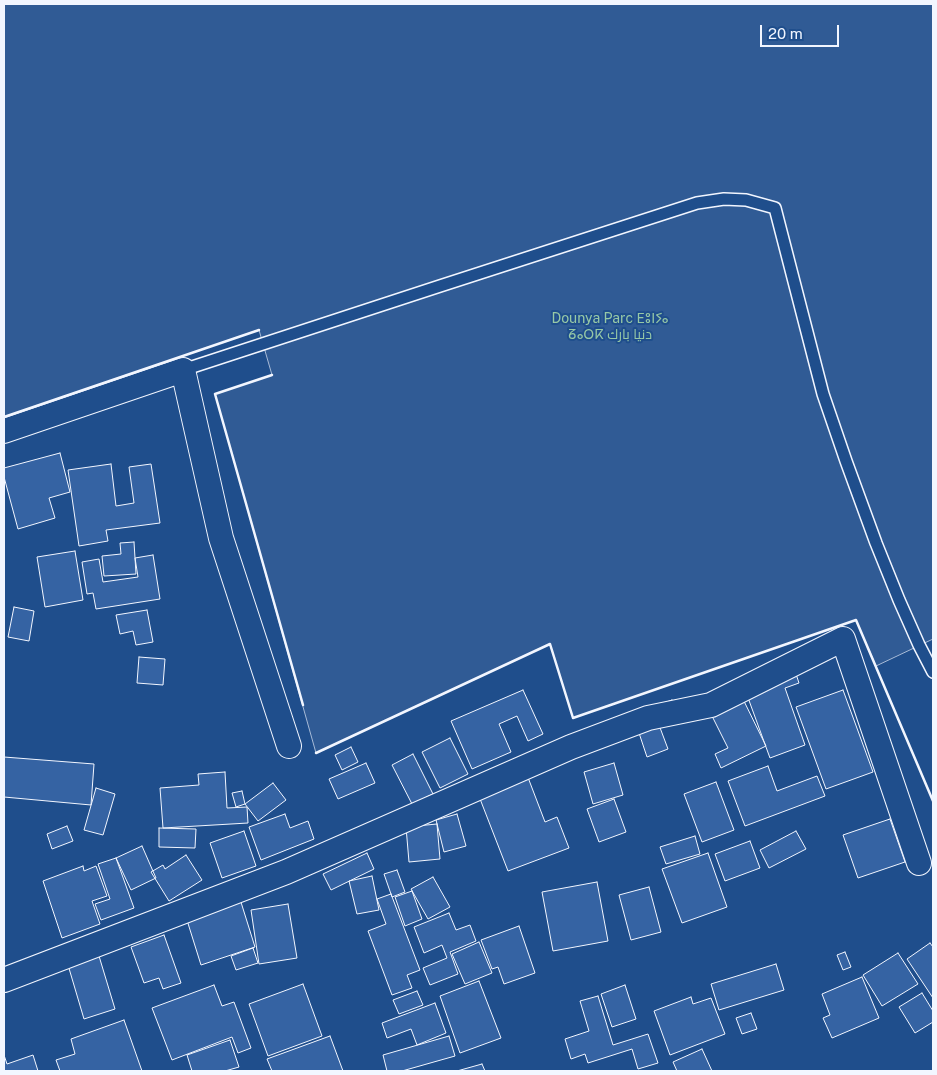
<!DOCTYPE html>
<meta charset="utf-8">
<style>
body{margin:0}
#map{position:relative;width:937px;height:1075px;overflow:hidden;background:#1f4e8c;font-family:"Public Sans",sans-serif}
canvas{display:block}
.frame{position:absolute;inset:0;border:5px solid #f2f6ff;pointer-events:none}
.scale{position:absolute;left:760px;top:25px;width:79px;height:22px;box-sizing:border-box;border:2px solid #f2f6ff;border-top:0;padding-left:6px;font-size:15px;line-height:18px;white-space:nowrap;color:#f2f6ff;-webkit-text-stroke:4px #1f4e8c;paint-order:stroke}
</style>
<div id="map">
<canvas width="937" height="1075"></canvas>
<div class="frame"></div>
<div class="scale">20 m</div>
</div>
<script>
const g = document.querySelector('canvas').getContext('2d');
g.lineJoin = 'round';
function fillPath(path, color) {
  g.fillStyle = color;
  g.fill(path, 'evenodd');
}
function shape(rows) {
  const path = new Path2D();
  for (const r of rows) {
    path.moveTo(r[0], r[1]);
    for (let i = 2; i < r.length; i += 2) path.lineTo(r[i], r[i + 1]);
  }
  return path;
}
function strokePath(path, color, width, dash) {
  g.strokeStyle = color;
  g.lineWidth = width;
  g.lineCap = dash ? 'butt' : 'round';
  g.setLineDash(dash || []);
  g.stroke(path);
}
function drawText(font, color, halo, rows, align = 'center') {
  g.font = font + ' "Public Sans",Cairo,"Noto Sans Tifinagh",sans-serif';
  g.lineWidth = 4;
  g.setLineDash([]);
  g.textBaseline = 'middle';
  g.strokeStyle = halo;
  g.fillStyle = color;
  for (const [text, x, y, turn = 0] of rows) {
    g.save();
    g.translate(x, y);
    g.rotate((+turn || 0) * Math.PI / 180);
    g.textAlign = isNaN(turn) ? turn : align;
    if (halo) g.strokeText(text, 0, 0);
    g.fillText(text, 0, 0);
    g.restore();
  }
}
const green = shape([
 [4,4,933,4,933,639,876,666,856,620,573,718,550,644,316,753,215,394,272,375,259,330,4,417,4,4]
]);
fillPath(green, '#305b95');
strokePath(green, '#a8bbd7', 1);
const building = shape([
 [60,453,70,492,49,498,55,518,18,529,4,477,4,468,60,453],
 [111,464,116,506,134,503,129,467,151,464,160,523,106,530,108,541,79,546,68,470,111,464],
 [134,542,136,574,104,576,102,556,121,554,120,543,134,542],
 [75,551,83,600,45,607,37,557,75,551],
 [153,555,160,599,96,609,93,593,87,594,82,562,99,559,103,582,138,577,135,558,153,555],
 [14,607,34,611,29,641,8,637,14,607],
 [147,610,153,642,136,645,133,631,120,634,116,615,147,610],
 [139,657,165,659,163,685,137,683,139,657],
 [794,668,799,683,785,688,805,745,770,758,747,695,794,668],
 [523,690,543,734,528,741,517,716,499,724,511,752,472,769,451,721,523,690],
 [843,690,873,772,826,789,796,707,843,690],
 [740,693,766,746,721,768,715,754,728,748,708,708,740,693],
 [672,700,679,717,659,725,668,749,647,757,639,733,642,711,672,700],
 [450,738,468,774,440,788,422,752,450,738],
 [351,747,358,762,342,770,335,755,351,747],
 [413,754,433,794,412,804,392,765,413,754],
 [4,757,94,764,91,805,4,797,4,757],
 [366,763,375,783,338,799,329,779,366,763],
 [614,763,623,795,593,804,584,772,614,763],
 [768,766,777,791,817,776,825,796,745,826,728,781,768,766],
 [524,767,545,822,557,817,569,848,508,871,475,786,524,767],
 [225,772,227,808,247,807,248,823,163,828,160,788,199,785,198,774,225,772],
 [716,782,734,830,702,842,684,794,716,782],
 [273,783,286,800,258,821,245,804,273,783],
 [96,788,115,794,103,835,84,830,96,788],
 [242,791,245,804,236,807,232,793,242,791],
 [614,799,626,832,599,842,587,809,614,799],
 [285,814,290,828,308,821,314,839,261,860,249,827,285,814],
 [457,814,466,846,444,852,436,820,457,814],
 [890,819,905,862,858,878,843,835,890,819],
 [437,824,440,859,409,862,406,827,437,824],
 [67,826,73,841,52,849,47,834,67,826],
 [159,828,196,829,195,848,159,847,159,828],
 [244,831,256,866,222,878,210,843,244,831],
 [796,831,806,849,769,868,760,850,796,831],
 [695,836,700,854,666,864,660,847,695,836],
 [750,841,760,868,725,881,715,854,750,841],
 [142,846,156,878,131,890,116,858,142,846],
 [367,853,374,869,331,890,323,874,367,853],
 [708,853,727,907,682,923,662,869,708,853],
 [186,855,202,880,169,901,151,872,163,865,165,869,186,855],
 [116,858,134,908,101,920,95,904,110,899,98,864,116,858],
 [83,866,84,871,96,866,107,896,92,901,100,924,62,938,43,881,83,866],
 [397,870,405,892,392,897,384,874,397,870],
 [372,876,379,910,357,914,349,881,372,876],
 [433,877,450,907,428,919,411,889,433,877],
 [597,882,608,941,553,951,542,892,597,882],
 [649,887,661,932,631,940,619,895,649,887],
 [412,891,422,919,405,926,395,897,412,891],
 [391,894,420,970,407,975,412,988,392,995,368,931,386,924,377,899,391,894],
 [240,899,255,947,201,965,186,917,240,899],
 [288,904,297,958,259,964,251,910,288,904],
 [449,913,456,930,470,925,476,941,450,952,458,974,430,985,423,968,447,958,442,945,424,953,414,927,449,913],
 [519,926,535,973,504,984,498,967,492,969,481,940,519,926],
 [164,935,181,983,163,989,159,978,144,983,131,947,164,935],
 [479,942,492,973,465,984,452,954,479,942],
 [930,943,933,947,933,998,907,959,930,943],
 [253,948,258,963,236,970,231,956,253,948],
 [845,952,851,967,843,970,837,955,845,952],
 [898,953,918,984,882,1006,863,975,898,953],
 [99,956,115,1009,84,1019,68,965,99,956],
 [776,964,784,990,719,1010,711,984,776,964],
 [862,977,879,1018,832,1038,823,1018,830,1015,822,994,862,977],
 [479,981,501,1038,460,1053,440,996,479,981],
 [303,984,322,1036,268,1056,249,1004,303,984],
 [214,985,222,1006,234,1002,251,1048,238,1053,232,1037,172,1060,152,1008,214,985],
 [625,985,636,1019,612,1027,601,994,625,985],
 [417,991,423,1005,399,1014,393,1000,417,991],
 [922,993,933,1011,933,1022,915,1033,899,1007,922,993],
 [598,996,613,1045,648,1034,658,1063,638,1069,632,1049,588,1063,585,1054,571,1059,565,1039,589,1031,580,1001,598,996],
 [691,997,693,1004,711,998,725,1034,670,1055,654,1011,691,997],
 [435,1003,446,1033,417,1045,411,1029,387,1038,382,1023,435,1003],
 [751,1013,757,1029,742,1034,736,1018,751,1013],
 [124,1020,142,1071,60,1071,56,1060,75,1054,71,1039,124,1020],
 [330,1036,343,1071,272,1071,267,1059,330,1036],
 [449,1036,455,1056,402,1071,387,1071,383,1055,449,1036],
 [230,1040,239,1067,225,1071,192,1071,187,1055,230,1040],
 [702,1049,712,1071,677,1071,673,1062,702,1049],
 [4,1055,7,1064,33,1055,38,1071,4,1071,4,1055],
 [482,1064,485,1071,457,1071,482,1064]
]);
fillPath(building, '#3563a3');
strokePath(building, '#f2f6ff', 1);
const service = shape([
 [183,370,440,286,697,203,724,199,746,200,775,208,823,394,846,461,876,543,899,600,919,645,933,672]
]);
const minor = shape([
 [4,431,183,370,221,538,289,746],
 [4,980,286,872,571,747,648,718,711,705,843,639,919,863]
]);
strokePath(service, '#f2f6ff', 14);
strokePath(minor, '#f2f6ff', 26);
strokePath(service, '#1f4e8c', 11);
strokePath(minor, '#1f4e8c', 24);
strokePath(shape([
 [272,375,215,394,303,705],
 [4,417,259,330],
 [316,753,550,644,573,718,856,620,933,801]
]), '#f2f6ff', 2.5);
drawText('14px', '#97c8a6', '#1f4e8c', [
 ["Dounya Parc ⴹⵓⵏⵢⴰ",610,319],
 ["ⵒⴰⵔⴽ دنيا بارك",610,335]
]);
</script>
